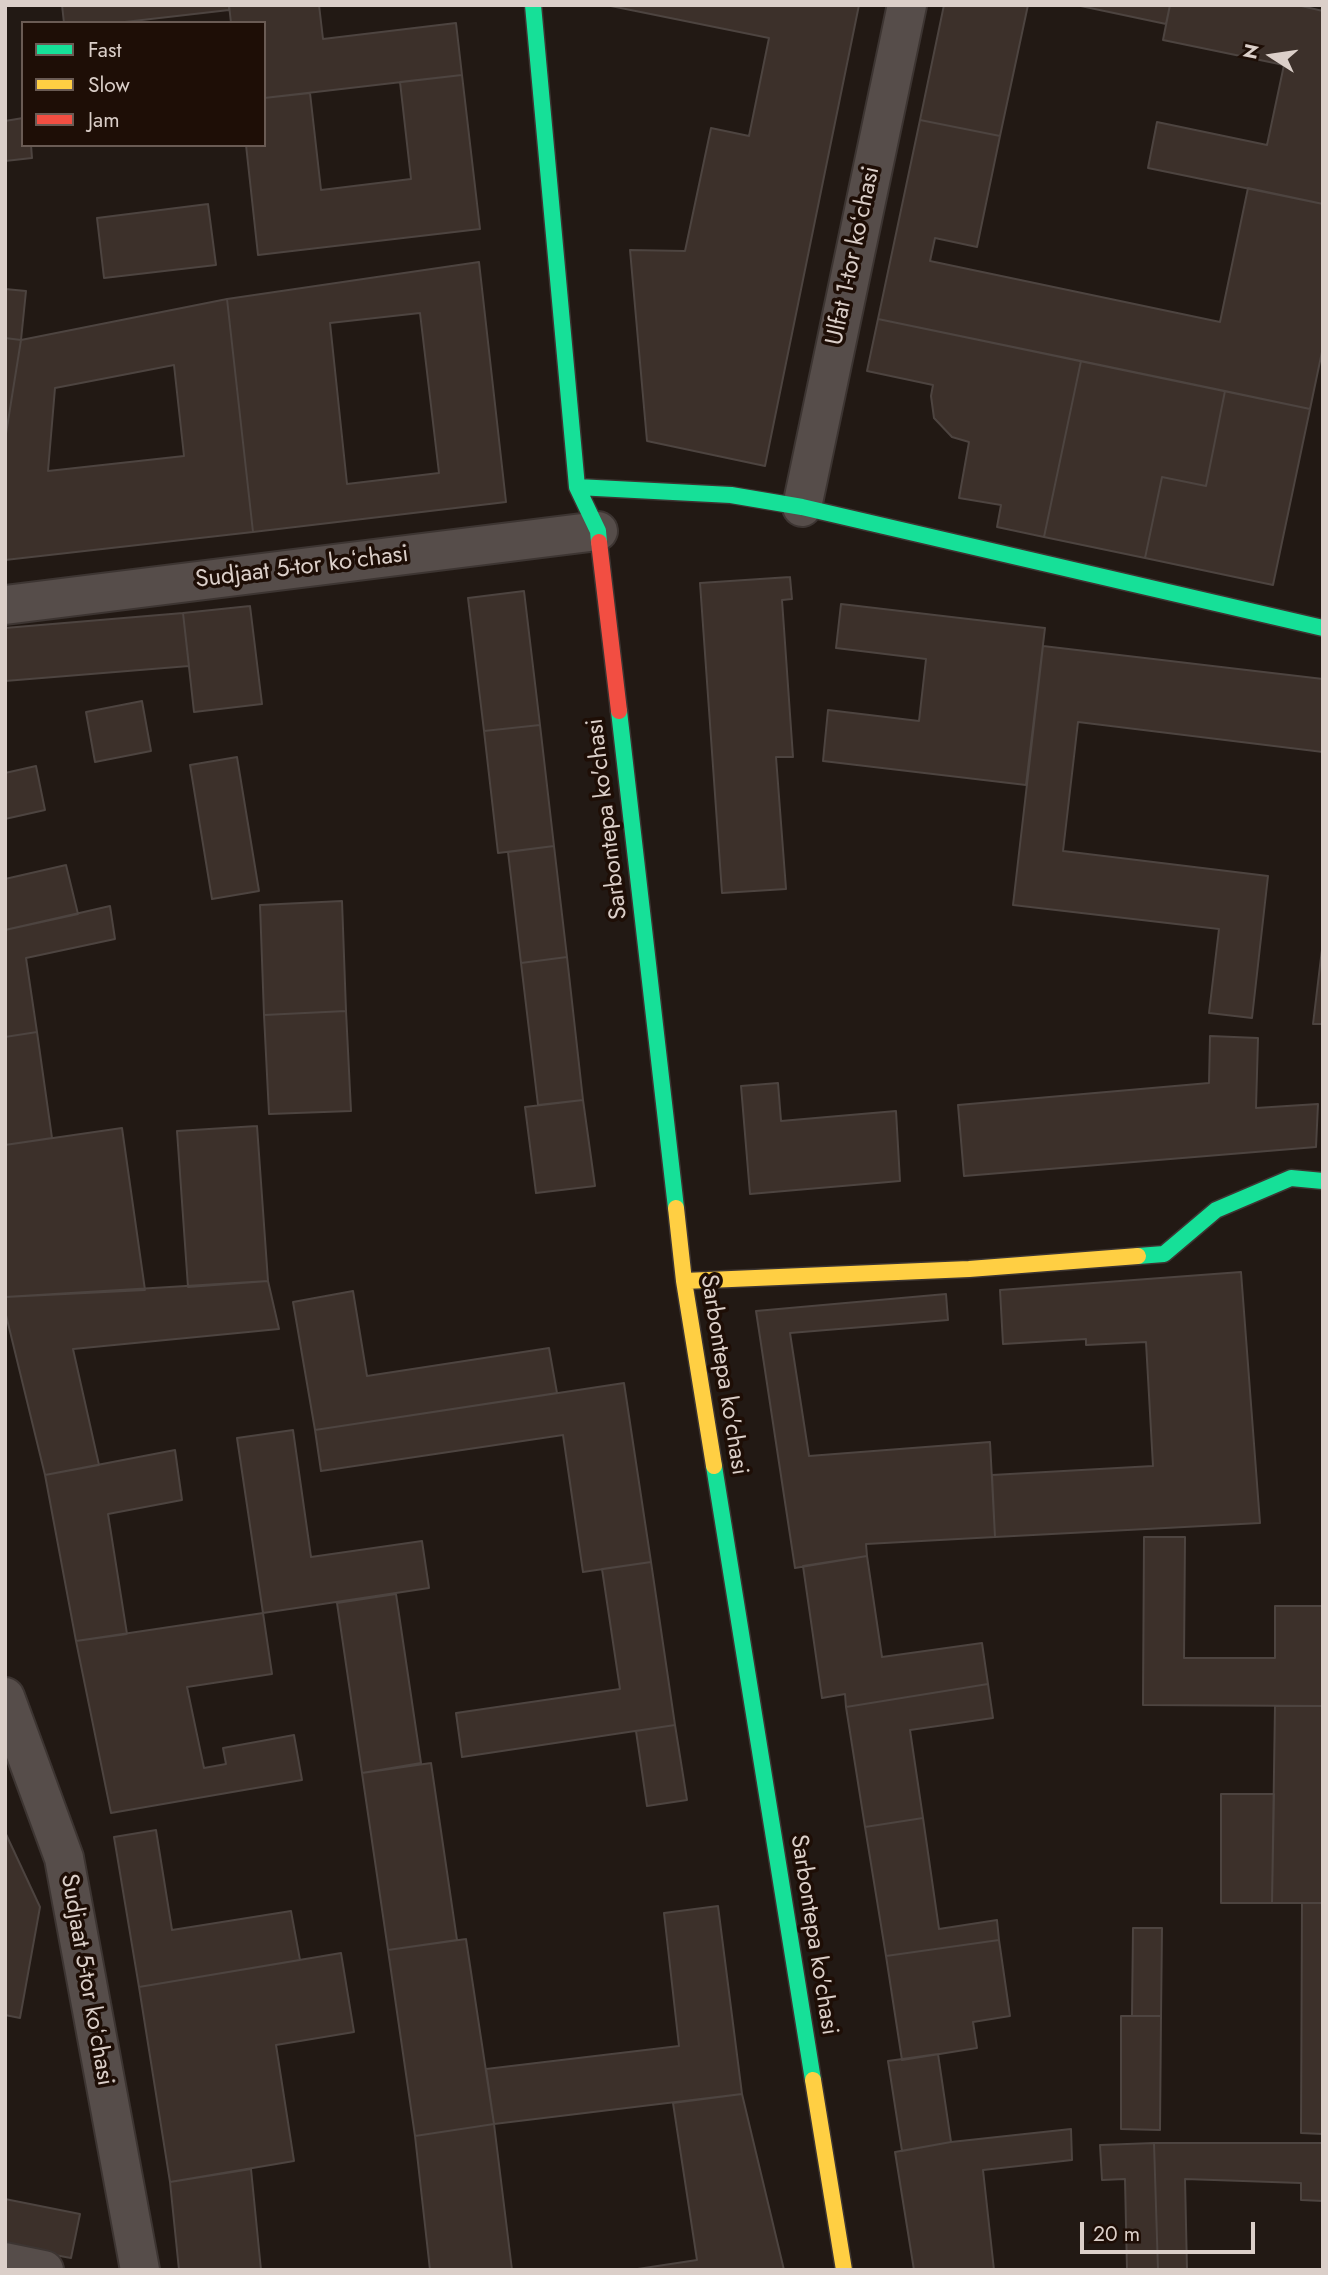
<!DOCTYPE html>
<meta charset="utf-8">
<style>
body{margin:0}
#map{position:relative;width:1328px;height:2275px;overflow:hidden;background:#221914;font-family:Jost,sans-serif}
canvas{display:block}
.frame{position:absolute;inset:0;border:7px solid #dbcfc9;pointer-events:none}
.legend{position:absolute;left:21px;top:21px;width:245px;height:126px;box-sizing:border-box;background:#1e0e06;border:2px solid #6a5b54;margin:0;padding:9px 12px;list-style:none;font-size:21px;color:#dbcfc9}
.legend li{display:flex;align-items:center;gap:14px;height:35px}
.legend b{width:35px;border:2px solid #6a5b54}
.north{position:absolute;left:1237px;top:21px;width:70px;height:70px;-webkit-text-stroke:5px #1e0e06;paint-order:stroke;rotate:282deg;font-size:19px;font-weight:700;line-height:28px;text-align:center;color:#dbcfc9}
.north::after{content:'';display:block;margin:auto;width:24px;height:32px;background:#dbcfc9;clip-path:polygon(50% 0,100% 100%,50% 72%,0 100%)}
.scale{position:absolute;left:1080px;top:2222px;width:175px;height:32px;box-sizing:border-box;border:4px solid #dbcfc9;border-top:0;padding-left:9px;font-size:21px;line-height:24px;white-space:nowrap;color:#dbcfc9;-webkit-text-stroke:5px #1e0e06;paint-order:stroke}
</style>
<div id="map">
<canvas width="1328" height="2275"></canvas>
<div class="frame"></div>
<ul class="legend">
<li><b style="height:9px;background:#16e098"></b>Fast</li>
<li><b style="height:9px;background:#ffcf43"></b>Slow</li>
<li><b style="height:9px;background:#f24e42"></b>Jam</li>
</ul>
<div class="north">N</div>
<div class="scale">20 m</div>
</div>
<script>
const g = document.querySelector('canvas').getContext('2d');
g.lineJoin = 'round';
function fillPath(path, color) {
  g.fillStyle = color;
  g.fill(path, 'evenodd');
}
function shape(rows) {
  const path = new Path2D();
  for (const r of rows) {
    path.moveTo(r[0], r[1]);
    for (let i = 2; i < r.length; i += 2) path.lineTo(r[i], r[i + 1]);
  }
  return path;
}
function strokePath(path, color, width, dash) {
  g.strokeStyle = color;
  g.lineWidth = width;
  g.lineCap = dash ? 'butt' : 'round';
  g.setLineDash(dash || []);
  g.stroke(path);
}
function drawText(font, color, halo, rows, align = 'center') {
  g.font = font + ' Jost,sans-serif';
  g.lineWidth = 7;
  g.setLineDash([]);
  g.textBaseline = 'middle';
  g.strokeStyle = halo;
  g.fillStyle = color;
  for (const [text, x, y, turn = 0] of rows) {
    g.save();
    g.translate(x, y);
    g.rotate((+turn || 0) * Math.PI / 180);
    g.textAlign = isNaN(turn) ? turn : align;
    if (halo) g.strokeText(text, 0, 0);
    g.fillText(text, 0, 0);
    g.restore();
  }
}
const building = shape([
 [62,5,229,5,229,10,116,23,64,23,62,5],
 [229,5,319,5,323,39,456,23,462,75,264,98,264,23,231,23,229,5],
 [606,5,859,5,765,466,647,441,630,250,685,251,711,128,749,136,769,38,606,5],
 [944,5,1028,5,1000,136,920,120,944,5],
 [1076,5,1170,5,1166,24,1076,5],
 [1170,5,1297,5,1323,11,1323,204,1148,168,1157,122,1267,145,1284,65,1163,40,1170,5],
 [462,75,480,229,258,255,246,145,264,145,264,98,310,93,321,190,411,179,400,82,462,75],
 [23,118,23,145,31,145,32,158,5,161,5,121,23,118],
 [920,120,1000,136,977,247,935,238,930,261,1220,322,1248,188,1323,204,1323,347,1310,409,878,319,920,120],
 [208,204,216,265,104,278,97,218,208,204],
 [479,262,506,502,253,532,227,299,479,262],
 [420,313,439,473,347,484,330,323,420,313],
 [5,289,26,291,21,340,5,338,5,289],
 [227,299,253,532,5,560,5,440,21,340,227,299],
 [174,365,184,456,48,471,55,388,174,365],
 [878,319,1081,361,1044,537,997,527,1001,505,959,498,969,442,952,437,934,418,931,396,933,385,867,371,878,319],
 [5,338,21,340,5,440,5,338],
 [1081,361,1225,391,1206,486,1162,477,1145,558,1044,537,1081,361],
 [1225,391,1310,409,1273,585,1145,558,1162,477,1206,486,1225,391],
 [790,577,792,599,782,600,793,757,776,757,786,889,722,893,700,583,790,577],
 [524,591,540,725,484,731,468,598,524,591],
 [841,604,1045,628,1026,785,823,761,828,710,919,721,926,659,836,648,841,604],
 [250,606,262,704,194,712,183,613,250,606],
 [183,613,189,666,5,681,5,628,183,613],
 [1043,646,1323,679,1323,752,1078,722,1063,851,1268,876,1252,1018,1209,1013,1219,929,1013,905,1043,646],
 [142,701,151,751,95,762,86,712,142,701],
 [540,725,554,846,498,853,484,731,540,725],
 [237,757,259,891,212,899,190,765,237,757],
 [36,766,45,810,5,819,5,773,36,766],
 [554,846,567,957,521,963,508,852,554,846],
 [66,865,78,914,5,930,5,879,66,865],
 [342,901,346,1011,264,1015,260,905,342,901],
 [110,906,115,939,26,958,37,1032,5,1037,5,930,110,906],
 [1323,941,1323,1024,1313,1024,1323,941],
 [567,957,583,1100,538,1105,521,963,567,957],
 [346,1011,351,1111,269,1114,264,1015,346,1011],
 [37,1032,52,1138,5,1145,5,1037,37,1032],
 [1210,1036,1258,1038,1256,1108,1318,1104,1316,1147,964,1176,958,1105,1209,1083,1210,1036],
 [778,1083,781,1121,896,1111,900,1181,750,1194,741,1086,778,1083],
 [583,1100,595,1186,536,1193,525,1107,583,1100],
 [257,1126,268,1281,188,1287,177,1131,257,1126],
 [122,1128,145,1290,5,1297,5,1145,122,1128],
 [1241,1272,1260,1523,995,1537,992,1475,1153,1466,1146,1342,1086,1345,1086,1339,1003,1344,1000,1290,1241,1272],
 [268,1281,279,1329,73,1349,99,1465,45,1475,5,1311,5,1297,268,1281],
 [353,1291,367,1376,549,1348,557,1393,315,1430,293,1302,353,1291],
 [946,1294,948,1320,790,1333,809,1456,990,1442,995,1537,866,1544,867,1556,795,1568,756,1311,946,1294],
 [624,1383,651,1562,583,1572,563,1435,321,1471,315,1430,624,1383],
 [293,1430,311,1557,422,1541,429,1588,263,1613,237,1438,293,1430],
 [175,1450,182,1500,108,1514,127,1634,76,1641,45,1475,175,1450],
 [1144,1537,1185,1537,1184,1658,1275,1658,1275,1606,1323,1606,1323,1706,1143,1705,1144,1537],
 [867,1556,882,1657,982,1643,988,1684,846,1707,845,1694,822,1698,803,1566,867,1556],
 [651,1562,675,1725,462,1757,456,1713,620,1689,602,1569,651,1562],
 [396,1594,421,1763,362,1773,337,1603,396,1594],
 [263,1613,272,1674,187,1687,204,1768,226,1764,223,1748,294,1735,302,1780,111,1813,76,1641,263,1613],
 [988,1684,993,1718,910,1730,923,1818,865,1827,846,1707,988,1684],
 [1275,1706,1323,1706,1323,1903,1272,1903,1275,1706],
 [675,1725,687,1800,647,1806,636,1731,675,1725],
 [431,1763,457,1940,388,1950,362,1773,431,1763],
 [1221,1794,1274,1794,1272,1903,1221,1903,1221,1794],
 [923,1818,939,1929,997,1920,999,1940,886,1956,865,1827,923,1818],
 [156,1830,172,1930,291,1911,300,1960,139,1987,114,1837,156,1830],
 [5,1832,40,1907,20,2018,5,2015,5,1832],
 [1302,1903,1323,1903,1323,2134,1301,2133,1302,1903],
 [718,1906,742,2094,494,2124,486,2069,679,2046,664,1913,718,1906],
 [1133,1928,1162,1928,1161,2016,1132,2016,1133,1928],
 [466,1939,494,2124,415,2136,388,1950,466,1939],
 [999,1940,1010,2016,973,2022,977,2048,902,2060,886,1956,999,1940],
 [341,1953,354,2032,276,2045,294,2161,170,2182,139,1987,341,1953],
 [1121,2016,1161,2016,1160,2130,1121,2129,1121,2016],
 [938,2054,951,2142,902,2151,888,2061,938,2054],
 [742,2094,784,2270,631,2270,697,2260,673,2103,742,2094],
 [494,2124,512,2270,430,2270,415,2136,494,2124],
 [1071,2129,1072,2160,983,2170,994,2270,914,2270,895,2152,951,2142,1071,2129],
 [1154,2143,1323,2143,1323,2201,1301,2200,1301,2183,1185,2179,1187,2270,1158,2270,1154,2143],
 [1154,2143,1158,2270,1127,2270,1125,2179,1102,2180,1100,2145,1154,2143],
 [251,2169,261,2270,179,2270,170,2182,251,2169],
 [5,2199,80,2214,71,2258,5,2246,5,2199]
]);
fillPath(building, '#3c302a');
strokePath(building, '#4d4440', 2);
const street = shape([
 [802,507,907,5],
 [5,605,598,531],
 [5,1697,64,1858,140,2270],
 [5,2262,44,2270]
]);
const fast = shape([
 [533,5,577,487,598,531,599,542],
 [577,487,731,495,802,507,1323,628],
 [619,711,676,1208],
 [1138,1256,1164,1254,1216,1210,1291,1178,1323,1181],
 [714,1466,813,2080]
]);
const slow = shape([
 [676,1208,684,1281,714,1466],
 [684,1281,969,1269,1138,1256],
 [813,2080,844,2270]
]);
const jam = shape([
 [599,542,619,711]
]);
strokePath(street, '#3d3532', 42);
strokePath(fast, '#3d3532', 19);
strokePath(slow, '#3d3532', 19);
strokePath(jam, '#3d3532', 19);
strokePath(street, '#564d4a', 38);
strokePath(fast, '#16e098', 16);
strokePath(slow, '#ffcf43', 16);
strokePath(jam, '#f24e42', 16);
drawText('24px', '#dbcfc9', '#1e0e06', [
 ["Ulfat 1-tor koʻchasi",854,256,-78],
 ["Sudjaat 5-tor koʻchasi",302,568,-7],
 ["Sarbontepa ko'chasi",608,819,-97],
 ["Sarbontepa ko'chasi",723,1375,81],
 ["Sarbontepa ko'chasi",813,1935,81],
 ["Sudjaat 5-tor koʻchasi",86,1980,80]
]);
</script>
